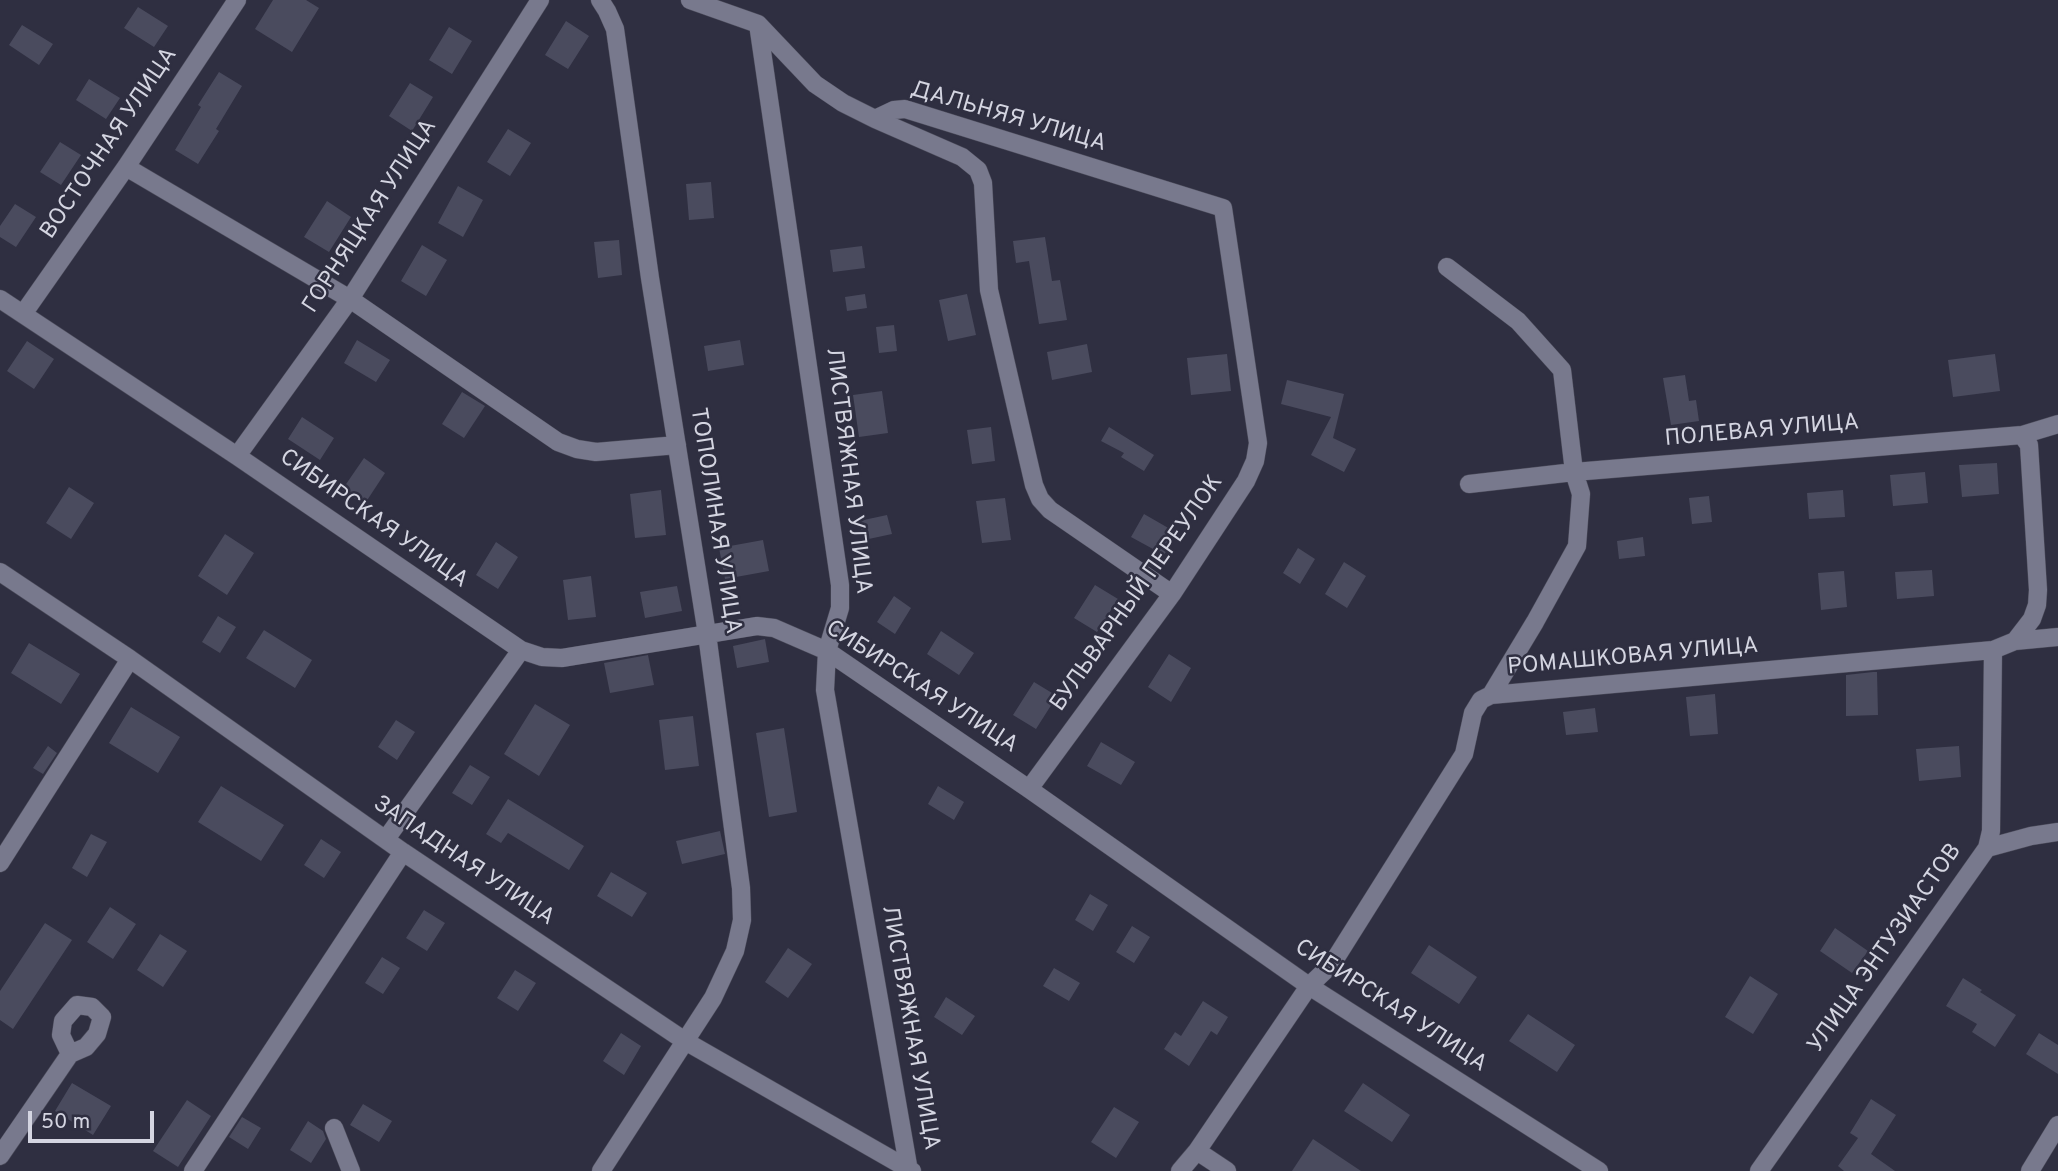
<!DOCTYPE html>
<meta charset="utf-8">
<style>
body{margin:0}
#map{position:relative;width:2058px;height:1171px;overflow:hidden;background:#2f2f41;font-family:Overpass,sans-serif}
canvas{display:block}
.scale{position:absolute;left:28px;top:1111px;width:126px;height:32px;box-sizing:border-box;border:4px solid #d4d5e1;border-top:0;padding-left:9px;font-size:21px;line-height:24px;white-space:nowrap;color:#d4d5e1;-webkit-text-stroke:5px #2f2f41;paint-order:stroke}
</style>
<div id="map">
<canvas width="2058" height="1171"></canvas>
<div class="scale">50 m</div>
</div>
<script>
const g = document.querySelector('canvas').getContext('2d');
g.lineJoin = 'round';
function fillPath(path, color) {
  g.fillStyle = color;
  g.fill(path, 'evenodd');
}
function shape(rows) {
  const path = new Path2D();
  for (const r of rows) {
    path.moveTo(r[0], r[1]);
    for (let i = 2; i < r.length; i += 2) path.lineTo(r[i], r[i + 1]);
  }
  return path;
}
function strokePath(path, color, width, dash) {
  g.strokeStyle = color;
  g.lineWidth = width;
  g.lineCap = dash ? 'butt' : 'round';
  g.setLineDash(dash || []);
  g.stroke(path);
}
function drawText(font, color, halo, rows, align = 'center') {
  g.font = font + ' Overpass,sans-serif';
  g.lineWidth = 5;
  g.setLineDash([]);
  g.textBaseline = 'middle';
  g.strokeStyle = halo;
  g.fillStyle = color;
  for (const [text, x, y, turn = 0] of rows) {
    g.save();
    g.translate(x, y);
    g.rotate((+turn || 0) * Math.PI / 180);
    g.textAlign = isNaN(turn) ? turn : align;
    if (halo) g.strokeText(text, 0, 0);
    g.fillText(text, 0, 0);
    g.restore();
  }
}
fillPath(shape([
 [273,0,306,0,319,8,292,52,255,29],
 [138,7,168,26,154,47,124,28],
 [566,21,589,36,568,69,545,55],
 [22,25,53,44,39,65,9,45],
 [449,27,472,41,452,74,429,60],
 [219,72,242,86,216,129,219,131,198,164,175,150,201,107,198,105],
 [89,79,120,98,106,119,76,100],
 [410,83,433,97,412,131,389,116],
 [508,129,531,143,510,176,487,162],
 [60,142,81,155,61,185,40,172],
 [711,182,714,218,689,220,686,184],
 [458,186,483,200,463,237,438,223],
 [327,201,351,217,329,252,304,237],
 [15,204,36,217,16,247,0,237,0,226],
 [1045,237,1052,281,1060,280,1067,320,1039,324,1029,261,1016,263,1013,241],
 [619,240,622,275,598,278,594,242],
 [422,245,447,260,426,296,401,281],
 [862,246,865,268,833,272,830,250],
 [865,294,867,308,847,311,845,297],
 [967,294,976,335,948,341,939,300],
 [894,325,897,351,879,353,876,327],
 [357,340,390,360,376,382,344,363],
 [740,340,744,365,708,371,704,346],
 [27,341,54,359,34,389,7,371],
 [1087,344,1092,372,1052,380,1047,352],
 [1227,354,1231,391,1191,395,1187,358],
 [1995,354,2000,391,1953,397,1948,360],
 [1685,375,1689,401,1696,400,1699,421,1671,425,1663,378],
 [1287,380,1344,394,1333,438,1356,449,1344,472,1311,455,1331,417,1281,404],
 [882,391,888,433,859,437,853,395],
 [462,392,485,406,464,438,442,424],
 [302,417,334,438,320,460,288,439],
 [991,427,995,461,972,464,967,430],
 [1109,427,1154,455,1144,471,1121,457,1124,453,1101,441],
 [364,458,385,473,364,505,342,490],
 [1997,463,1999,494,1962,497,1959,465],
 [1925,472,1928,503,1893,506,1890,475],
 [69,487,94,503,71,539,46,523],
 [661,490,666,535,635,538,630,494],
 [1843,490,1845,517,1809,519,1807,493],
 [1709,496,1712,522,1692,524,1689,498],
 [1005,498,1011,540,982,543,976,501],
 [1144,514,1177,533,1164,555,1131,537],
 [887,515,892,534,864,540,859,521],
 [225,534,254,553,227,595,198,576],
 [1643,537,1645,556,1619,559,1617,541],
 [763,540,769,571,725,579,719,548],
 [496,542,518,557,498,589,476,575],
 [1298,548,1315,559,1300,584,1283,573],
 [1344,562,1366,576,1347,608,1325,594],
 [1932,570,1934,596,1897,599,1895,572],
 [1844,571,1847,607,1821,610,1818,573],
 [591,576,596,617,568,620,563,580],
 [1095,585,1118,599,1097,632,1074,618],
 [677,586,682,611,645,618,640,592],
 [894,596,911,608,895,634,877,622],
 [218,616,236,627,220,653,202,642],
 [264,630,312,660,295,688,246,658],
 [941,631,974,653,959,675,927,654],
 [765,639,769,662,737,668,733,646],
 [29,643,80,674,61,704,11,673],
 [1169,654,1191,668,1171,702,1148,687],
 [648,655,654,685,610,693,604,663],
 [1873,672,1877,672,1878,715,1846,716,1846,675],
 [1034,682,1057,696,1036,729,1013,715],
 [1715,694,1718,734,1690,736,1686,697],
 [535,704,570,725,539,776,504,754],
 [131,707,180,737,158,773,109,743],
 [1595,708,1598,732,1566,735,1563,712],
 [693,716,699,766,665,770,659,720],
 [396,720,415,732,397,760,378,747],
 [784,728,797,812,769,817,756,733],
 [1101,742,1135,762,1121,785,1087,766],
 [48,746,57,753,43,774,33,768],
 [1959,746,1961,777,1919,781,1916,749],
 [470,765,490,777,472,805,452,793],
 [221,786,284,825,261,861,198,822],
 [938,786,964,802,954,820,928,804],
 [508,799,584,846,569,870,508,833,501,843,486,834],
 [720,831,725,854,682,864,676,841],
 [91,834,107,842,87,877,72,868],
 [321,839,341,852,324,878,304,865],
 [611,872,647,893,632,917,597,896],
 [1090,894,1108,905,1093,931,1075,920],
 [110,907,136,924,113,959,87,942],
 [424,910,445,923,427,951,406,938],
 [45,923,72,940,13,1029,0,1020,0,991],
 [1132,926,1150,937,1134,963,1116,952],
 [1835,928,1868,951,1852,973,1820,951],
 [160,934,187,951,163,987,137,970],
 [1429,945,1477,977,1459,1004,1411,973],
 [788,948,812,964,788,998,765,982],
 [382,957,400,968,383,994,365,983],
 [1054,968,1080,983,1069,1001,1043,986],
 [515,970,536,983,518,1011,497,998],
 [1750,976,1778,994,1753,1034,1725,1017],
 [1963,978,1982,990,1980,992,2016,1015,1995,1047,1972,1032,1977,1024,1946,1006],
 [946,997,975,1016,962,1035,934,1017],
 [1203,1001,1228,1017,1217,1035,1211,1031,1189,1066,1164,1049,1175,1032,1181,1036],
 [1528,1014,1575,1045,1557,1072,1509,1041],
 [621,1033,641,1046,624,1075,603,1061],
 [2039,1033,2058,1045,2058,1074,2026,1054],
 [72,1083,111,1106,93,1135,55,1111],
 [1363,1083,1410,1115,1392,1142,1344,1111],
 [1871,1099,1896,1115,1871,1154,1895,1171,1844,1171,1838,1166,1858,1138,1850,1133],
 [187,1100,211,1116,178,1167,153,1151],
 [363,1104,392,1121,379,1142,350,1125],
 [1114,1107,1139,1122,1116,1158,1091,1142],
 [242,1117,261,1128,248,1149,229,1137],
 [308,1121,323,1131,326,1139,311,1163,290,1150],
 [1313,1139,1361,1171,1292,1171]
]), '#4a4b5e');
const minor = shape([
 [600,0,607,11,615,29,650,278,707,634,741,888,742,920,735,951,713,998,601,1171],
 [690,0,758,24,815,84,843,103,875,119,894,110,905,109,1223,208,1258,443,1255,461,1246,481,1172,594,1029,789],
 [758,24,840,585,840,608,827,651,825,690,909,1171],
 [875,119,962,157,978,170,983,183,989,290,1034,485,1040,499,1050,510,1172,594],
 [126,167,350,299,558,442,577,449,596,452,677,445],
 [1447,267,1518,321,1562,370,1574,472,1581,494,1577,546,1535,622,1491,695],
 [0,299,237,456,521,650,542,657,562,658,757,626,774,628,827,651,1029,789,1309,986,1599,1171],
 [23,314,126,167,237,0],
 [237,456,350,299,540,0],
 [1469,484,1574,472,2022,435,2058,424],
 [0,572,130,659,403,852,685,1041,912,1171],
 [2015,641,2032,619,2037,605,2038,590,2029,445,2022,435],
 [386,839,521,650],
 [1987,848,2031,836,2058,832],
 [0,863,130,659],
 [334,1128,351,1171],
 [1197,1151,1227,1171],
 [0,1156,70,1054,86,1047,97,1034,102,1017,92,1007,77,1005,63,1021,61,1035,70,1054],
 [193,1171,403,852],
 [1180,1171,1197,1151,1309,986,1332,964,1464,754,1473,713,1481,700,1491,695,1993,650,2015,641,2058,637],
 [1759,1171,1987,848,1991,831,1993,650],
 [2030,1171,2058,1125]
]);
strokePath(minor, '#4c4c5b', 19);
strokePath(minor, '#78798d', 18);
drawText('23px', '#d4d5e1', '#2f2f41', [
 ["ДАЛЬНЯЯ УЛИЦА",1008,118,16],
 ["ВОСТОЧНАЯ УЛИЦА",110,144,-56],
 ["ГОРНЯЦКАЯ УЛИЦА",371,217,-57],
 ["ПОЛЕВАЯ УЛИЦА",1762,432,-5],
 ["ЛИСТВЯЖНАЯ УЛИЦА",847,471,83],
 ["СИБИРСКАЯ УЛИЦА",373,520,35],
 ["ТОПОЛИНАЯ УЛИЦА",714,521,81],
 ["БУЛЬВАРНЫЙ ПЕРЕУЛОК",1138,594,-55],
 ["РОМАШКОВАЯ УЛИЦА",1633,658,-5],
 ["СИБИРСКАЯ УЛИЦА",921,688,33],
 ["ЗАПАДНАЯ УЛИЦА",463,862,34],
 ["УЛИЦА ЭНТУЗИАСТОВ",1886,949,-55],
 ["СИБИРСКАЯ УЛИЦА",1390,1007,33],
 ["ЛИСТВЯЖНАЯ УЛИЦА",909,1028,80]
]);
</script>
